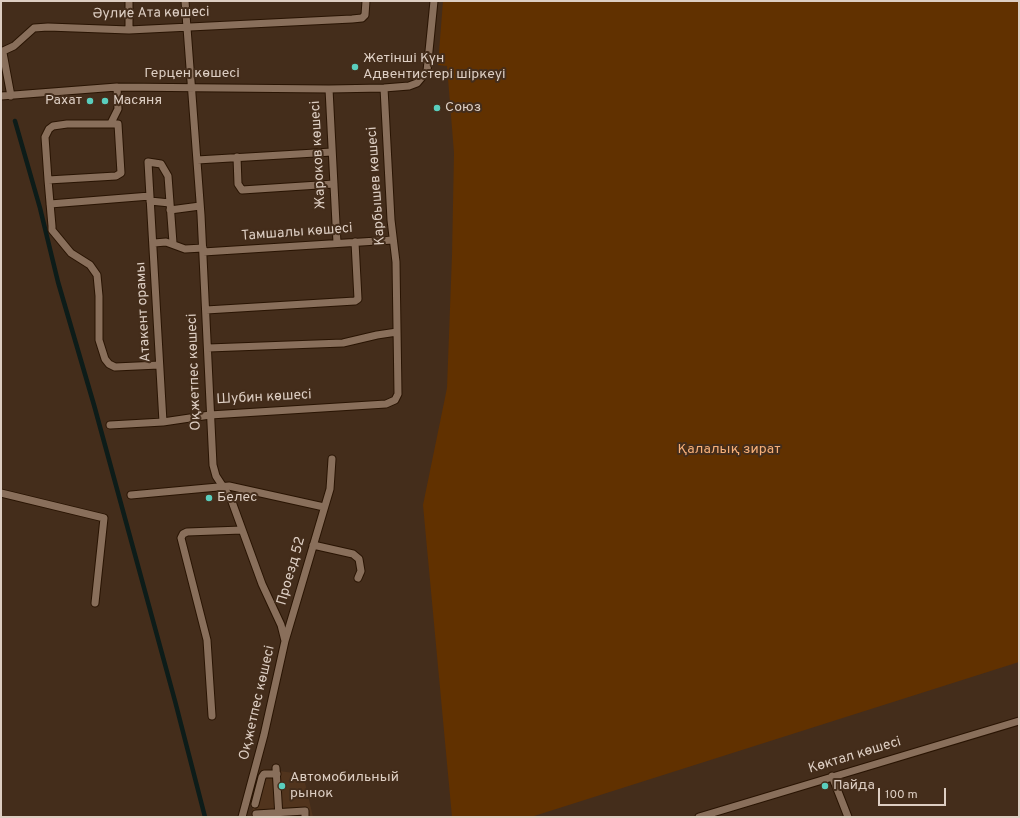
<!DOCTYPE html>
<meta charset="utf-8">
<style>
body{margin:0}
#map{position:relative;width:1020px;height:818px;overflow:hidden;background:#442d1b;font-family:Overpass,sans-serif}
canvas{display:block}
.frame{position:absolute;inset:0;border:2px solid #ddcec3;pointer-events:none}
.scale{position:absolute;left:878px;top:788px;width:68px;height:18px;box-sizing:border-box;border:2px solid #ddcec3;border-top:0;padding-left:5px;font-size:12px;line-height:14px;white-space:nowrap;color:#ddcec3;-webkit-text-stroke:3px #442d1b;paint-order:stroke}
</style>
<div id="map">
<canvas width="1020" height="818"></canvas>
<div class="frame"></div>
<div class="scale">100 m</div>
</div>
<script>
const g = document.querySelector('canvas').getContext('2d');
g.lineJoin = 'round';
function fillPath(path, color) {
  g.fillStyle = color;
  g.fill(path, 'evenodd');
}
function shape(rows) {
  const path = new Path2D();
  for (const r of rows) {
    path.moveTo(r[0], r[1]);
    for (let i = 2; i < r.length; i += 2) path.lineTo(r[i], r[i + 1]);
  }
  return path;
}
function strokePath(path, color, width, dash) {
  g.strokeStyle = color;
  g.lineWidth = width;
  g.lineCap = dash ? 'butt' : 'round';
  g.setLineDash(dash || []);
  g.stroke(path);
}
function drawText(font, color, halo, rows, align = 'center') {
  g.font = font + ' Overpass,sans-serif';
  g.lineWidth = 4;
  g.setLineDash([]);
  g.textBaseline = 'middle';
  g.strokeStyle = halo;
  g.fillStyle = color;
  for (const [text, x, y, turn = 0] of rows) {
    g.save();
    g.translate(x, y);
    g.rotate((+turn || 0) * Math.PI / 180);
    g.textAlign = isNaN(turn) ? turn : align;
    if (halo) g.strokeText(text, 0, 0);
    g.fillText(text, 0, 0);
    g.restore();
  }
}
fillPath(shape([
 [262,769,303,774,313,817,251,817]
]), '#51341d');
fillPath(shape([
 [443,1,1019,1,1019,662,531,817,452,817,423,505,447,388,452,255,454,153,447,66,438,65]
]), '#613100');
strokePath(shape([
 [15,121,40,208,58,282,94,405,175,701,205,817]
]), '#0d1c19', 4.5);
const minor = shape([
 [185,1,201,215,213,465,216,476,231,499,262,584,281,625,285,641,264,735,242,817],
 [129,30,129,1],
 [1,52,14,46,34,28,48,27,129,30,352,19,362,18,365,15,366,1],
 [3,53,11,96],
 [329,89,337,243],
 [1,96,117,87,329,89,384,88,409,86,417,83,427,71,434,1],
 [111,123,118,109,117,87],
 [237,157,238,184,242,190,334,184],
 [197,160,332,152],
 [48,180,116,176,121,173,118,124,67,124,53,126,49,129,45,137,48,180,52,226,52,230,71,253,90,265,97,275,99,296,99,340,105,359,109,364,115,367,159,365],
 [150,201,170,203],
 [50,204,150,196],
 [170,210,200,206],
 [154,243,166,242,185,249,203,248],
 [203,252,393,240],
 [206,310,355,301,358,299,355,242],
 [208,348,343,343,377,335,397,332],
 [163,422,148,162,161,164,168,176,173,243],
 [110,425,163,422,210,415,386,404,395,400,398,394,396,262,391,220,384,88],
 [1,493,104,518,95,603],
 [131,495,229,486,324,507],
 [313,545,353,554,359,559,361,571,358,578],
 [285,641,330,489,332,459],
 [212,716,207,640,181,538,183,534,187,532,242,530],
 [276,768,279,817],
 [832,776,848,817],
 [255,804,262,777,264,774,277,774],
 [256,814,305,811,305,817],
 [699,817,1019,721]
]);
strokePath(minor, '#291403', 9);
strokePath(minor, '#896f5b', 7);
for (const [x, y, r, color] of [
 [355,67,4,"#5acebd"],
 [90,101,4,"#5acebd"],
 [105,101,4,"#5acebd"],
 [437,108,4,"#5acebd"],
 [209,498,4,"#5acebd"],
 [282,786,4,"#5acebd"],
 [825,786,4,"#5acebd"]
]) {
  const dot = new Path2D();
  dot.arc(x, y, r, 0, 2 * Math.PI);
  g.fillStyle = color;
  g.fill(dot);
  strokePath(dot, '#442d1b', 1.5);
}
drawText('14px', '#ddcec3', '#442d1b', [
 ["Әулие Ата көшесі",151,14,-1],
 ["Герцен көшесі",192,74],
 ["Жароков көшесі",319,155,-93],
 ["Карбышев көшесі",377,186,-94],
 ["Тамшалы көшесі",297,233,-4],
 ["Атакент орамы",144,312,-93],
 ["Оқжетпес көшесі",195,372,-92],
 ["Шубин көшесі",264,398,-3],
 ["Проезд 52",292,571,-74],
 ["Оқжетпес көшесі",258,703,-77],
 ["Көктал көшесі",855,756,-17]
]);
drawText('14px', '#ddcec3', '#442d1b', [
 ["Жетінші Күн",363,59],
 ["Адвентистері шіркеуі",363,75],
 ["Рахат",82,101,"right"],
 ["Масяня",113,101],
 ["Союз",445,108],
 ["Белес",217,498],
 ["Автомобильный",290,778],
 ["рынок",290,794],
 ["Пайда",833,786]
], 'left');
drawText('14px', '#f7b079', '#442d1b', [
 ["Қалалық зират",729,450]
]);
</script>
